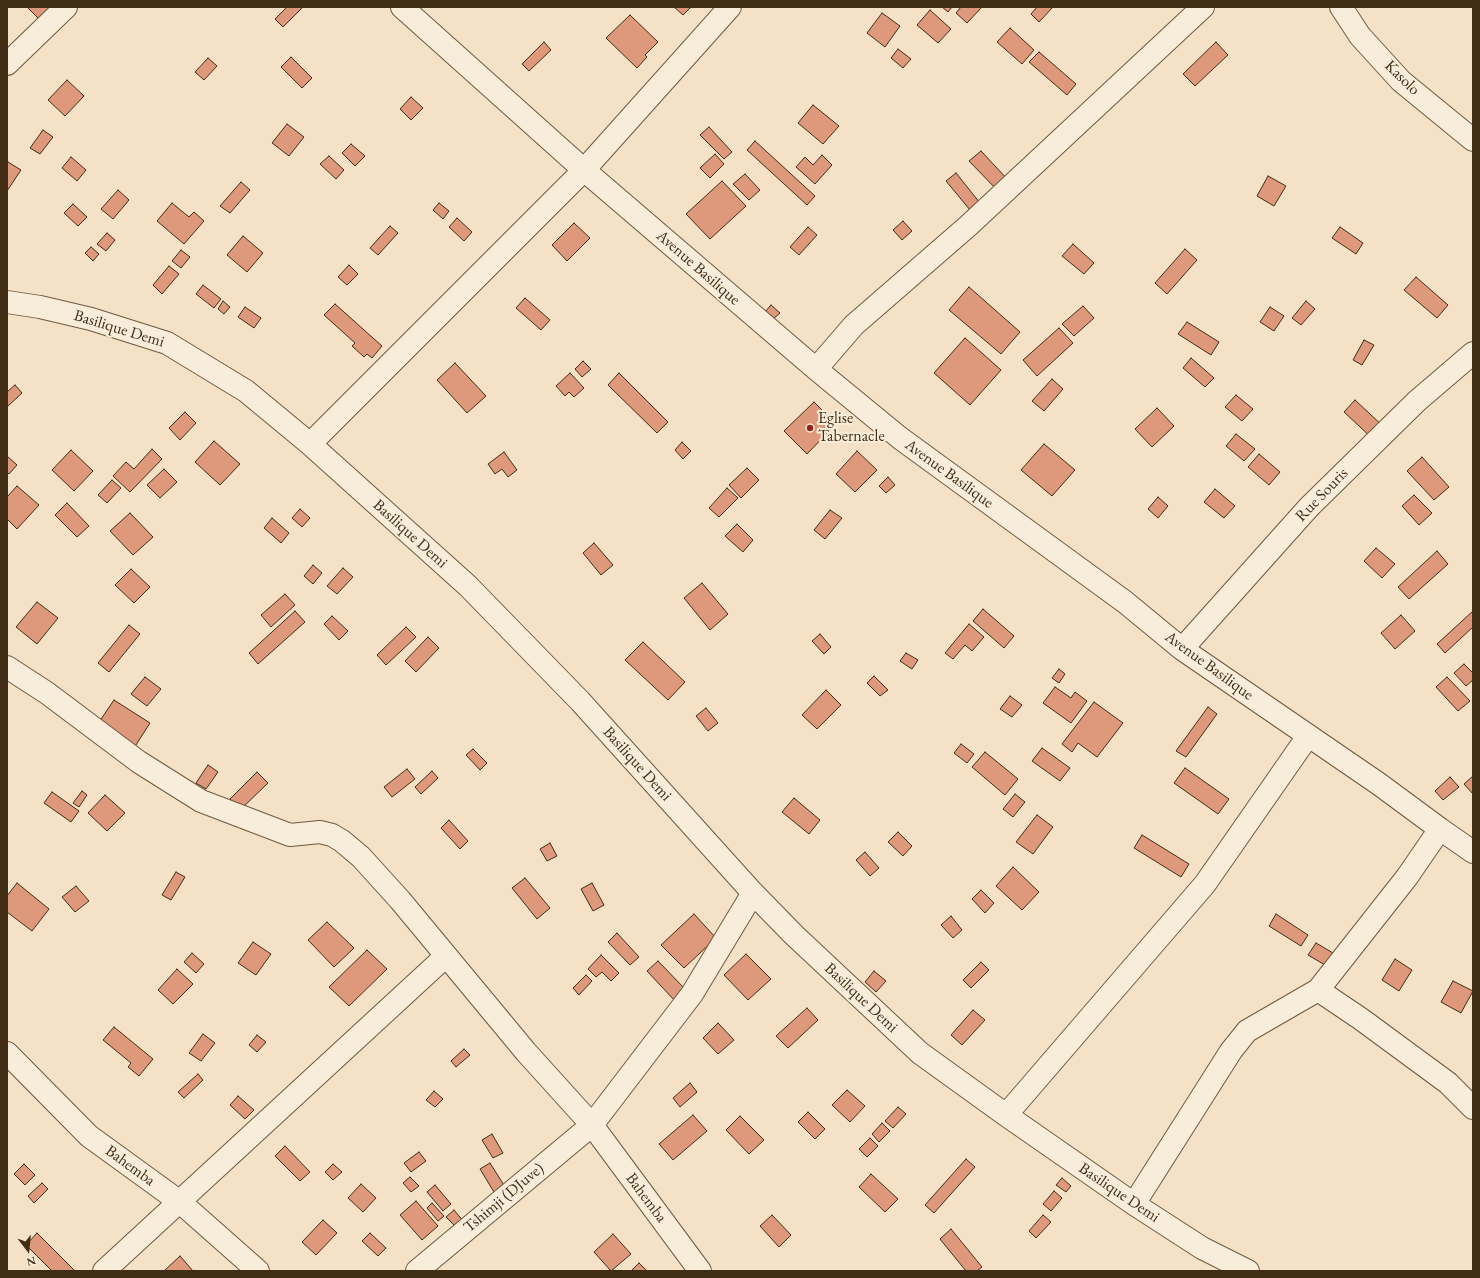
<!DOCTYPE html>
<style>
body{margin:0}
#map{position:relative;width:1480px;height:1278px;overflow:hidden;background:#f5e2c6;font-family:"EB Garamond",serif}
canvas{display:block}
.frame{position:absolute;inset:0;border:8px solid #412d14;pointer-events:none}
.north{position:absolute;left:8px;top:1230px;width:40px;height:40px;-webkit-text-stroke:3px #f8ecda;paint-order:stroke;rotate:164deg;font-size:11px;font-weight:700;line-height:16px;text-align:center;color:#412d14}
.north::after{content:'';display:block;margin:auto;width:14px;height:18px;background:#412d14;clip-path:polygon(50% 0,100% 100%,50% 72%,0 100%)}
</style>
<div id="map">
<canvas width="1480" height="1278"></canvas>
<div class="frame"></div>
<div class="north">N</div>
</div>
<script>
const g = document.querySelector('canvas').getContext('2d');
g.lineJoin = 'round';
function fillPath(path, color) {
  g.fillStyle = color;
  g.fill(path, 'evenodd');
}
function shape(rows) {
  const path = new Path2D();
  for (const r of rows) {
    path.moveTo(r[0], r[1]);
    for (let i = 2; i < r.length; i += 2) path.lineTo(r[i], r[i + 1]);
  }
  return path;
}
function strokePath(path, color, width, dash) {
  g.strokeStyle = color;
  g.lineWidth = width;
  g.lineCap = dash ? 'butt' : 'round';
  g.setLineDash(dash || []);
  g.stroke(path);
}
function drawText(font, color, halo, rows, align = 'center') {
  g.font = font + ' "EB Garamond",serif';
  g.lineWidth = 4;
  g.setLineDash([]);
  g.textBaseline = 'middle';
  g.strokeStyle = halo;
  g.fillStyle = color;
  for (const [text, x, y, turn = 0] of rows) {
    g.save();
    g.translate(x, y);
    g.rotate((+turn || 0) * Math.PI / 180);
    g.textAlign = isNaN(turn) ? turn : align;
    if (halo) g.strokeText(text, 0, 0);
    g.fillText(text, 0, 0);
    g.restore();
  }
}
const building = shape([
 [27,7,47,7,50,10,40,20,27,7],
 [287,7,303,7,283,27,275,19,287,7],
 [674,7,691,7,683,15,674,7],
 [942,7,952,7,948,12,942,7],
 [961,7,982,7,967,23,956,13,961,7],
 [1037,7,1053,7,1039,22,1031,14,1037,7],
 [930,10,951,29,938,43,917,25,930,10],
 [882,13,900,26,885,47,867,33,882,13],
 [630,15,658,42,645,55,647,57,637,68,606,38,630,15],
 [1010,28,1034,50,1022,64,997,42,1010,28],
 [544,42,551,50,529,71,522,64,544,42],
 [1216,42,1228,55,1195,86,1183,74,1216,42],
 [898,49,911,59,903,68,891,58,898,49],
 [1039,52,1076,84,1067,95,1029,62,1039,52],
 [291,57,312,78,302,88,281,67,291,57],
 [208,58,217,66,204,80,195,72,208,58],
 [67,80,84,96,65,116,48,100,67,80],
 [411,97,423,108,411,120,400,109,411,97],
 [813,105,839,126,823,144,798,123,813,105],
 [287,124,304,137,289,156,272,143,287,124],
 [709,127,732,152,724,159,700,135,709,127],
 [43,130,53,137,40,154,30,148,43,130],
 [755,141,815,196,807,205,747,150,755,141],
 [351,144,365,156,355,166,342,153,351,144],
 [981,151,1010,182,999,192,969,161,981,151],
 [715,154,724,164,710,178,700,168,715,154],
 [822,155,832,165,815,184,796,167,805,157,813,165,822,155],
 [329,156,344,170,336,179,320,164,329,156],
 [71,157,86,170,77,181,62,168,71,157],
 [8,162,21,170,7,191,7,163,8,162],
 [956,173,984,208,975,216,946,181,956,173],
 [745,174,760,190,749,200,733,184,745,174],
 [1268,176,1286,186,1274,206,1257,196,1268,176],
 [722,181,746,206,710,239,686,214,722,181],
 [241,182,250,190,230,213,220,206,241,182],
 [118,190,129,200,113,219,101,209,118,190],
 [172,203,189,217,194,212,204,221,184,244,157,221,172,203],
 [439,203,449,211,443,219,433,210,439,203],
 [73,204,87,217,78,226,64,213,73,204],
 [457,218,472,232,464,241,449,227,457,218],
 [903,221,912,231,902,240,893,230,903,221],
 [574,223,590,238,567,261,552,245,574,223],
 [390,226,398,233,378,255,370,248,390,226],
 [808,227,817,235,799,255,790,247,808,227],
 [1340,227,1363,243,1356,254,1332,238,1340,227],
 [107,233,115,240,106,251,97,244,107,233],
 [243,236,263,253,247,272,227,255,243,236],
 [1073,244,1094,263,1084,274,1062,256,1073,244],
 [91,247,99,254,93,261,85,253,91,247],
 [1185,249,1197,260,1167,294,1155,283,1185,249],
 [181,250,190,257,181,268,172,261,181,250],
 [349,265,358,274,347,285,338,277,349,265],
 [169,266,179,274,162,294,153,285,169,266],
 [1416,277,1448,305,1437,318,1404,290,1416,277],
 [203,285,221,299,214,308,196,294,203,285],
 [969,287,1020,332,1001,354,949,310,969,287],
 [525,298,550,320,541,330,516,308,525,298],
 [223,301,230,307,224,314,218,309,223,301],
 [1306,301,1315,309,1301,325,1292,318,1306,301],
 [335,304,382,346,372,358,367,354,364,357,352,346,355,343,324,315,335,304],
 [771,305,780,313,773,319,765,312,771,305],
 [1083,306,1094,318,1074,336,1062,324,1083,306],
 [245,307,261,318,254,328,238,317,245,307],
 [1270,307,1284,316,1274,331,1260,322,1270,307],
 [1187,322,1219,342,1211,355,1178,334,1187,322],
 [1059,328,1073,343,1037,376,1023,360,1059,328],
 [965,338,1001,370,970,405,934,373,965,338],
 [1364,340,1374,345,1362,365,1353,360,1364,340],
 [1191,358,1214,378,1205,387,1183,368,1191,358],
 [583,361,591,369,582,377,575,369,583,361],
 [455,363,486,396,467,413,437,380,455,363],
 [570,373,584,388,574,397,569,392,565,396,556,386,570,373],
 [619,373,668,422,657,433,608,385,619,373],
 [1052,379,1063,389,1044,411,1032,401,1052,379],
 [15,385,22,393,7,407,7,392,15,385],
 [1236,395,1253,409,1242,421,1225,407,1236,395],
 [1355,400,1385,428,1374,440,1344,412,1355,400],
 [814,402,836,424,807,454,784,431,814,402],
 [1157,408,1174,426,1152,447,1135,429,1157,408],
 [185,412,196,423,180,440,169,428,185,412],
 [1236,434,1255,449,1244,461,1226,446,1236,434],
 [214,441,240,464,220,485,195,462,214,441],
 [682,442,691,451,683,459,675,450,682,442],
 [1044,444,1075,470,1052,496,1021,470,1044,444],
 [152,449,162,459,130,492,113,476,126,462,134,469,152,449],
 [71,450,93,471,74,491,52,470,71,450],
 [857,451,877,470,855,492,836,474,857,451],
 [504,452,517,470,508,477,502,469,495,474,488,464,504,452],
 [1259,454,1280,472,1269,485,1248,467,1259,454],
 [7,456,17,465,9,474,7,472,7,456],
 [1422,457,1449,487,1434,500,1407,471,1422,457],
 [747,468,759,480,741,498,729,485,747,468],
 [164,469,177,482,160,498,147,485,164,469],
 [888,477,895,485,886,493,879,486,888,477],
 [112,480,121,488,107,503,98,495,112,480],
 [17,486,39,505,17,529,7,519,7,497,17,486],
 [727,488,738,498,719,517,709,508,727,488],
 [1215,489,1235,506,1224,518,1204,502,1215,489],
 [1414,495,1432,513,1419,525,1402,506,1414,495],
 [1158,497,1168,506,1158,518,1148,509,1158,497],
 [67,503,89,526,77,537,55,515,67,503],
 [300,509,310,518,302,527,292,518,300,509],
 [830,510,842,518,825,539,814,530,830,510],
 [130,513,153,537,133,555,110,531,130,513],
 [272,518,289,533,281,543,264,528,272,518],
 [737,524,753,540,743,552,725,536,737,524],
 [594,543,613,565,601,575,583,553,594,543],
 [1376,548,1395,564,1382,578,1364,561,1376,548],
 [1437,551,1448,564,1409,599,1398,587,1437,551],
 [313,565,322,573,313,584,304,576,313,565],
 [343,568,353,577,337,594,327,586,343,568],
 [131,569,150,587,134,603,115,585,131,569],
 [702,583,728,614,710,630,684,598,702,583],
 [285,594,295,605,271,627,261,615,285,594],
 [37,602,58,618,37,644,16,627,37,602],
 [983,609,1014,636,1004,648,973,621,983,609],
 [295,611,305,622,258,664,249,653,295,611],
 [1473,611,1473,627,1445,653,1437,644,1473,611],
 [1401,615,1415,631,1395,649,1381,633,1401,615],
 [332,616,348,631,339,640,324,624,332,616],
 [969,624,984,637,972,651,965,645,953,659,945,653,969,624],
 [129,625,140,634,109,672,98,663,129,625],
 [406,627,416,637,386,665,377,655,406,627],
 [820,634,831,647,824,654,812,641,820,634],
 [428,637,439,648,416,672,405,661,428,637],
 [643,642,685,682,668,700,625,660,643,642],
 [906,653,918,660,912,669,900,661,906,653],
 [1464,664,1473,673,1473,680,1466,686,1454,673,1464,664],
 [1059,669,1065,674,1059,683,1052,678,1059,669],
 [874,676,888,690,880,696,867,683,874,676],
 [145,677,161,689,147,706,131,694,145,677],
 [1447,677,1470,701,1458,711,1436,687,1447,677],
 [1055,687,1071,698,1075,692,1087,701,1071,723,1043,703,1055,687],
 [826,690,841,705,817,729,802,715,826,690],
 [1010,696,1022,705,1012,717,1000,709,1010,696],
 [114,700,150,723,134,748,97,725,114,700],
 [1094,702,1123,723,1097,757,1078,743,1072,752,1062,744,1094,702],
 [1208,707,1217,714,1186,757,1176,751,1208,707],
 [706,708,718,723,708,731,696,716,706,708],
 [961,744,974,754,967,763,954,753,961,744],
 [1042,748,1070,768,1060,781,1032,761,1042,748],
 [473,749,487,763,480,770,466,755,473,749],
 [985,752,1018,779,1005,795,972,767,985,752],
 [208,765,218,772,206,789,196,783,208,765],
 [1185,768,1229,799,1218,814,1174,783,1185,768],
 [407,769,415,779,392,797,384,787,407,769],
 [432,771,438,778,421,794,415,787,432,771],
 [257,772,268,783,240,810,230,799,257,772],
 [1473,776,1473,794,1464,784,1473,776],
 [1450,777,1459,787,1443,800,1435,791,1450,777],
 [82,791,87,795,79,807,73,803,82,791],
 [52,792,79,811,71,822,44,803,52,792],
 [1015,794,1025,802,1013,817,1003,809,1015,794],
 [105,795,125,813,107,831,88,813,105,795],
 [794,798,820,820,809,834,782,812,794,798],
 [1037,815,1053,827,1033,854,1016,842,1037,815],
 [449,820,468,841,460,849,441,828,449,820],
 [898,832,912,846,903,856,888,842,898,832],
 [1142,835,1189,864,1181,877,1134,848,1142,835],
 [550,843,557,856,547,861,540,849,550,843],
 [865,852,879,868,870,876,856,860,865,852],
 [1013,867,1039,892,1022,910,996,886,1013,867],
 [176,872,185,877,171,900,162,895,176,872],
 [525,878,550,908,537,919,512,888,525,878],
 [17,883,49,909,32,931,7,912,7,896,17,883],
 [592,883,604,905,593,911,581,889,592,883],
 [76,886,89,901,75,912,62,897,76,886],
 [981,890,994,903,985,913,972,899,981,890],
 [694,914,716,938,684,968,661,945,694,914],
 [1276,914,1308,935,1301,946,1269,926,1276,914],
 [951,916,962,930,953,938,941,925,951,916],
 [327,922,354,948,334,967,308,940,327,922],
 [617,933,639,957,630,965,608,942,617,933],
 [253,942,271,954,256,975,238,963,253,942],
 [1316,943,1333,953,1325,965,1308,955,1316,943],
 [367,950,387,969,349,1006,329,987,367,950],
 [192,953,204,964,196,973,184,962,192,953],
 [746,954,771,979,748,1000,724,975,746,954],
 [601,955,619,973,611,981,602,972,596,977,588,969,601,955],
 [1395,959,1412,970,1399,991,1382,980,1395,959],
 [658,961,686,990,675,1001,647,971,658,961],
 [981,962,989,970,971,988,963,980,981,962],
 [177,969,193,984,173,1004,158,990,177,969],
 [874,971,886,981,876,992,865,982,874,971],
 [586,975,592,981,579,995,573,988,586,975],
 [1453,981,1473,991,1461,1013,1441,1002,1453,981],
 [807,1008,818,1020,788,1048,776,1036,807,1008],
 [973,1010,985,1020,962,1045,951,1035,973,1010],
 [718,1023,734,1040,718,1054,703,1038,718,1023],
 [114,1027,153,1059,139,1076,128,1067,131,1063,103,1040,114,1027],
 [203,1034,215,1043,201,1061,189,1053,203,1034],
 [257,1035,266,1042,257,1052,249,1045,257,1035],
 [464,1049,470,1055,456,1067,451,1061,464,1049],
 [198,1074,203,1080,184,1098,178,1092,198,1074],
 [690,1083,697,1092,680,1107,673,1098,690,1083],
 [847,1090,865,1106,850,1122,832,1105,847,1090],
 [434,1091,443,1099,435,1107,426,1100,434,1091],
 [238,1096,254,1110,245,1119,230,1105,238,1096],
 [898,1107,906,1114,893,1128,885,1121,898,1107],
 [808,1112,825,1129,815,1139,798,1122,808,1112],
 [693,1115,707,1131,673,1160,659,1144,693,1115],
 [740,1116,764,1140,749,1154,726,1130,740,1116],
 [882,1123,890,1131,879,1142,872,1134,882,1123],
 [492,1134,503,1153,493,1158,482,1140,492,1134],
 [870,1138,878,1146,867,1157,859,1149,870,1138],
 [285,1146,310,1172,300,1181,275,1156,285,1146],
 [419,1152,426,1161,411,1172,404,1163,419,1152],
 [966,1159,975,1167,934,1213,925,1205,966,1159],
 [490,1163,507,1190,497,1197,480,1169,490,1163],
 [24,1164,35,1175,25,1185,14,1174,24,1164],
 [333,1164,342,1172,333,1180,325,1172,333,1164],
 [871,1174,898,1199,885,1212,859,1187,871,1174],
 [410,1177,419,1186,411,1192,403,1183,410,1177],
 [1062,1178,1071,1186,1066,1192,1056,1185,1062,1178],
 [42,1183,48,1189,34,1203,28,1196,42,1183],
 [361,1184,376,1198,363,1212,348,1198,361,1184],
 [435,1185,451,1204,443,1211,427,1192,435,1185],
 [1054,1191,1062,1198,1051,1211,1043,1204,1054,1191],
 [416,1201,438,1226,422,1240,400,1215,416,1201],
 [432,1203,444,1216,438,1221,427,1208,432,1203],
 [454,1210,464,1222,457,1228,446,1217,454,1210],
 [772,1215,791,1235,779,1247,760,1226,772,1215],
 [1043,1215,1051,1222,1036,1238,1029,1231,1043,1215],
 [323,1220,337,1233,316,1255,302,1242,323,1220],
 [951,1229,982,1267,977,1271,966,1271,940,1239,951,1229],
 [37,1233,75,1271,52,1271,26,1245,37,1233],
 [370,1233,386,1248,378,1256,362,1241,370,1233],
 [613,1234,631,1254,611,1271,594,1252,613,1234],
 [180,1256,193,1271,164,1271,180,1256],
 [639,1263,647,1271,631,1271,639,1263]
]);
fillPath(building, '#de987c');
strokePath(building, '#412d14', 1);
const minor = shape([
 [402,7,584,170,816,369,900,438,1125,602,1182,649,1379,784,1440,829,1473,852],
 [1341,7,1360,36,1401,81,1473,140],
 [7,64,66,7],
 [7,302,40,307,91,319,167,343,246,391,310,444,468,586,580,701,753,893,794,935,920,1053,1006,1115,1134,1204,1202,1248,1248,1271],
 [816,369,854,325,968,226,1203,7],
 [310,444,584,170,730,7],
 [1182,649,1309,507,1417,401,1473,353],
 [7,667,47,693,139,762,201,801,290,835,320,832,332,835,342,841,361,857,400,900,526,1052,592,1125,700,1271],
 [1318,990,1361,1019,1448,1083,1473,1108],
 [7,1053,89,1136,180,1202,258,1271],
 [1006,1115,1205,884,1308,736],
 [1134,1204,1231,1051,1247,1031,1318,990,1407,877,1440,829],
 [104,1271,446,956],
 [417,1271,592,1125,692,994,753,893]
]);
strokePath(minor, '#6e5a40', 24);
strokePath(minor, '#f8ecda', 22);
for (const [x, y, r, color] of [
 [810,428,4,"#8f2418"]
]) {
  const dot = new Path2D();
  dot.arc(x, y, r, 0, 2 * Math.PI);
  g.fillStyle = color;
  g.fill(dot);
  strokePath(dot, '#f8ecda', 1.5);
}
drawText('16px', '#412d14', '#f8ecda', [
 ["Kasolo",1402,78,44],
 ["Avenue Basilique",698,268,41],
 ["Basilique Demi",119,329,17],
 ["Avenue Basilique",949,474,36],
 ["Rue Souris",1322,495,-46],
 ["Basilique Demi",410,534,42],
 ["Avenue Basilique",1209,666,36],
 ["Basilique Demi",637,764,48],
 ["Basilique Demi",861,998,43],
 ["Bahemba",130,1166,36],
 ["Basilique Demi",1119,1193,34],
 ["Tshimji (DJuve)",504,1198,-40],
 ["Bahemba",646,1198,53]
]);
drawText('16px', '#412d14', '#f8ecda', [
 ["Eglise",818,419],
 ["Tabernacle",818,437]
], 'left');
</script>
